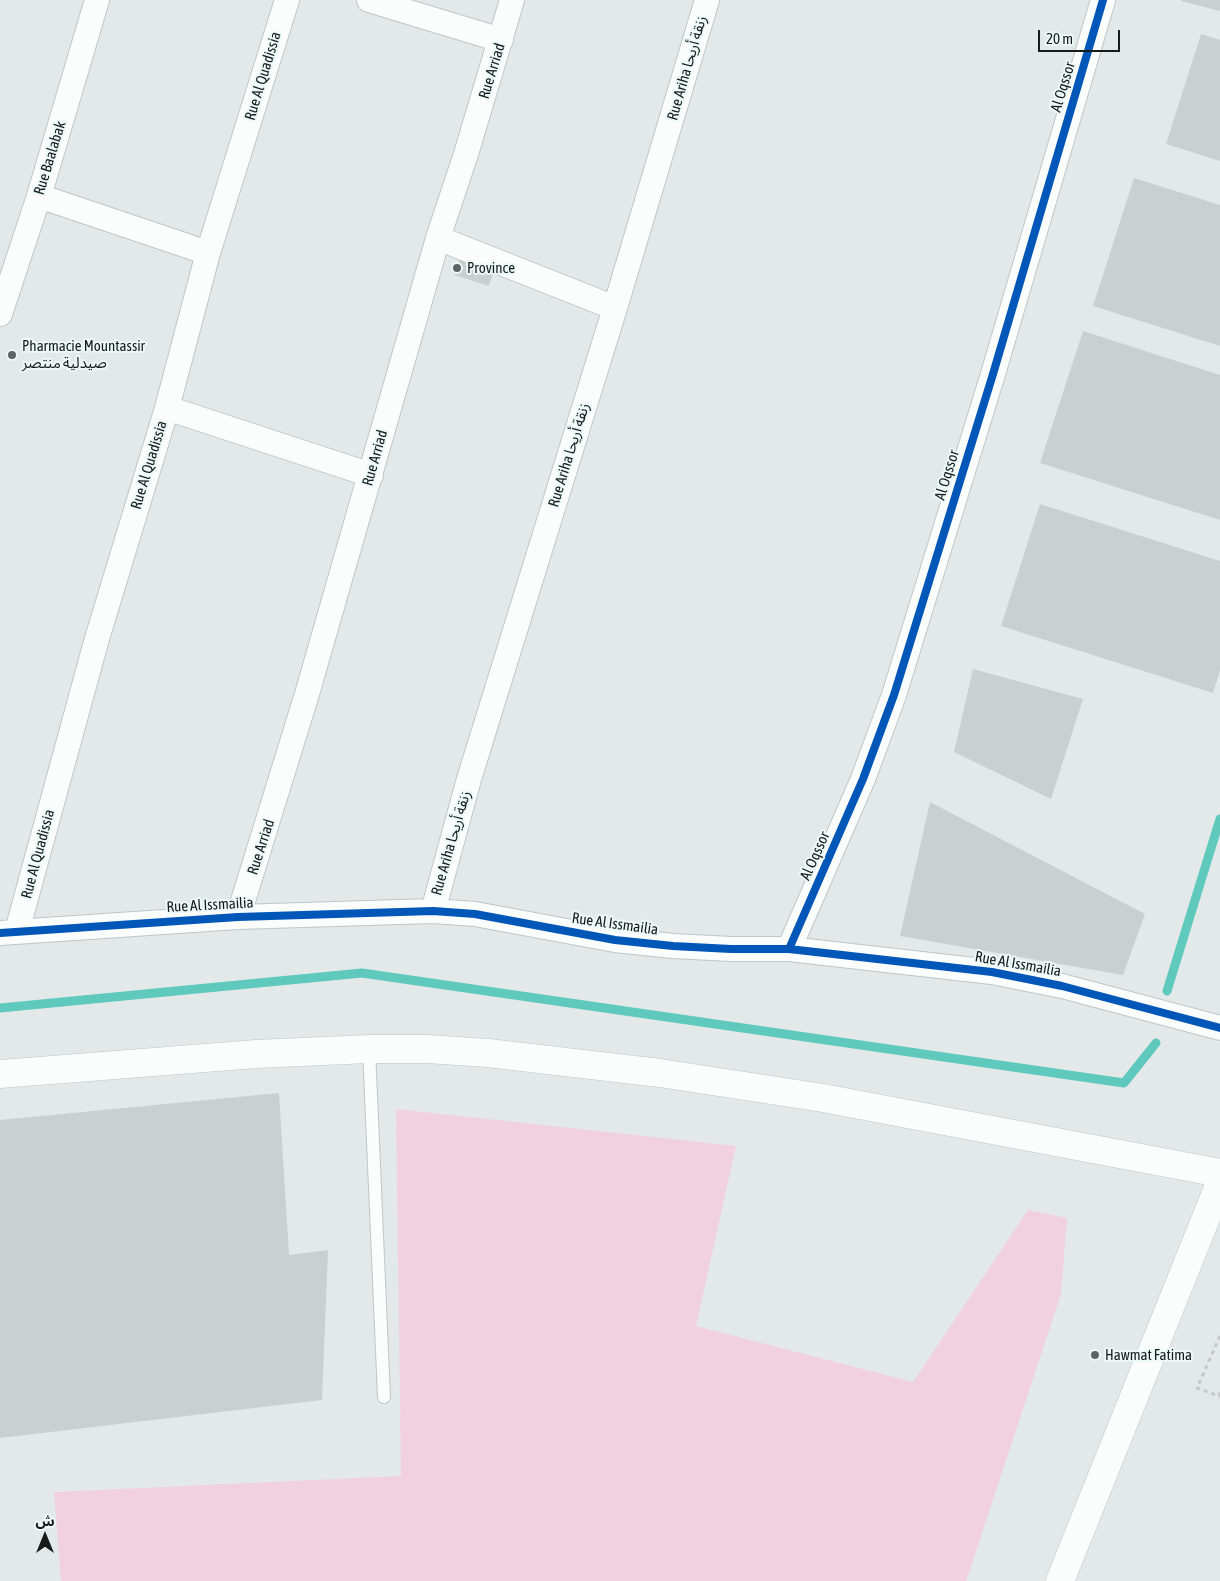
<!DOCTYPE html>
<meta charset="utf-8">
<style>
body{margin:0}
#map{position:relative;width:1220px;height:1581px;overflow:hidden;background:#e2e9e8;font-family:"Asap Condensed","Noto Sans Arabic",sans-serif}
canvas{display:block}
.north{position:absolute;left:20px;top:1511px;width:50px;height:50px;-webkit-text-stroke:4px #ecf9f7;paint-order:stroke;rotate:0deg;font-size:14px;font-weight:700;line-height:20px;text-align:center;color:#171c1b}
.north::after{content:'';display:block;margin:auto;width:18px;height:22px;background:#171c1b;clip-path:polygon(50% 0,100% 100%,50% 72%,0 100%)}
.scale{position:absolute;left:1038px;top:30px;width:82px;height:22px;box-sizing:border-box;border:2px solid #171c1b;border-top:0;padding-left:6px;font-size:15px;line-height:18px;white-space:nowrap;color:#171c1b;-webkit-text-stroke:4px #ecf9f7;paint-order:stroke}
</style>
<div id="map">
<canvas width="1220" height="1581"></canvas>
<div class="north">ش</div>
<div class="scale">20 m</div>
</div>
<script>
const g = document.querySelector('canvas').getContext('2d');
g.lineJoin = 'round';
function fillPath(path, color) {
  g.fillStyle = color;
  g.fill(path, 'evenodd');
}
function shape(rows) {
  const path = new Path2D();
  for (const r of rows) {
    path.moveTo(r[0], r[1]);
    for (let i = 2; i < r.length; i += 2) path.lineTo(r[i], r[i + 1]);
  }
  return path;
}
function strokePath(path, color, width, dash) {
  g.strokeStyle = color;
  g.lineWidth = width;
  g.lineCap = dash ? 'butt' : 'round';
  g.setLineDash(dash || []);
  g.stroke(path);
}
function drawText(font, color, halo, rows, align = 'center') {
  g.font = font + ' "Asap Condensed","Noto Sans Arabic",sans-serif';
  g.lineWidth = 4;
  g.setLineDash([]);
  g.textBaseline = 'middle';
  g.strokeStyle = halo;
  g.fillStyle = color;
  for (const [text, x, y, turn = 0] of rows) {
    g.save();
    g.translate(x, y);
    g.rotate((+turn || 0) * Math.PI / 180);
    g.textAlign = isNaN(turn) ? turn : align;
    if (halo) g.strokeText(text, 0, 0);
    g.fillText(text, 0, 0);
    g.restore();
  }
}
fillPath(shape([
 [396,1109,736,1146,696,1326,913,1382,1028,1210,1067,1218,1061,1294,966,1581,61,1581,54,1492,401,1476]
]), '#f1d1e0');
strokePath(shape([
 [1167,991,1220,819],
 [0,1008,362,973,1124,1083,1156,1043]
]), '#5ec9bc', 9);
fillPath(shape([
 [1181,0,1220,0,1220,11,1181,1],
 [1201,34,1220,40,1220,161,1166,144],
 [1134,178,1220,205,1220,346,1093,306],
 [460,259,494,269,489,286,454,275],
 [1083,331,1220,375,1220,520,1040,463],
 [1040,504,1220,561,1220,670,1213,693,1001,626],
 [973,669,1083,699,1051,799,954,752],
 [930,802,1145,914,1123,975,900,936],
 [279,1093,289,1255,328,1250,322,1400,0,1438,0,1120]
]), '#cad0cf');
const service = shape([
 [369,1049,384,1397]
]);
const minor = shape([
 [369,0,501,40],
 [39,196,208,253],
 [438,238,615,308],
 [0,314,39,196,97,0],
 [167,408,371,475],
 [433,911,469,779,615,308,707,0],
 [238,917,307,694,438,238,466,154,512,0],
 [17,931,96,642,167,408,208,253,287,0],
 [0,933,238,917,433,911,475,914,615,940,673,946,731,949,789,949,992,972,1062,986,1220,1028],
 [789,949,863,779,894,695,993,374,1103,0]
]);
const tertiary = shape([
 [0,1074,256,1054,369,1049,427,1049,488,1053,660,1073,823,1098,1220,1173]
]);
const primary = shape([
 [1060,1581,1220,1183]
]);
strokePath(service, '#c0c6c5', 14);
strokePath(minor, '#c0c6c5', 26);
strokePath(tertiary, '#c0c6c5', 29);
strokePath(primary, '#c0c6c5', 29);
strokePath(shape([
 [1220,1336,1197,1388,1219,1396,1220,1392]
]), '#c5c8c7', 3, [4, 4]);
strokePath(service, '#fbfcfc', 12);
strokePath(minor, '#fbfcfc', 24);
strokePath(tertiary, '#fbfcfc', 28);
strokePath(primary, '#fbfcfc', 28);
strokePath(shape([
 [0,933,238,917,433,911,475,914,615,940,673,946,731,949,789,949,992,972,1062,986,1220,1028],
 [789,949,863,779,894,695,993,374,1103,0]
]), '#0057b8', 8);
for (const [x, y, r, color] of [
 [457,268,5,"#5e6463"],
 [12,355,5,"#5e6463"],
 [1095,1355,5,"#5e6463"]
]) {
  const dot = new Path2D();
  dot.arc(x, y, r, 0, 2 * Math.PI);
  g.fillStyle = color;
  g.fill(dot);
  strokePath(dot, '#ecf9f7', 2);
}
drawText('15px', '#171c1b', '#ecf9f7', [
 ["Rue Ariha زنقة أريحا",687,68,-74],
 ["Rue Arriad",492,71,-73],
 ["Rue Al Quadissia",263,76,-73],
 ["Al Oqssor",1063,87,-73],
 ["Rue Baalabak",50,158,-73],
 ["Rue Ariha زنقة أريحا",569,455,-73],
 ["Rue Arriad",375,458,-74],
 ["Rue Al Quadissia",149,465,-73],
 ["Al Oqssor",947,475,-73],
 ["Rue Ariha زنقة أريحا",451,843,-74],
 ["Rue Arriad",261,847,-72],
 ["Rue Al Quadissia",38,854,-75],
 ["Al Oqssor",815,856,-66],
 ["Rue Al Issmailia",210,905,-3],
 ["Rue Al Issmailia",615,924,8],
 ["Rue Al Issmailia",1018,964,10]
]);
drawText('15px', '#171c1b', '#ecf9f7', [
 ["Province",467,268],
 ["Pharmacie Mountassir",22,346],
 ["صيدلية منتصر",22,363],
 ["Hawmat Fatima",1105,1355]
], 'left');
</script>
